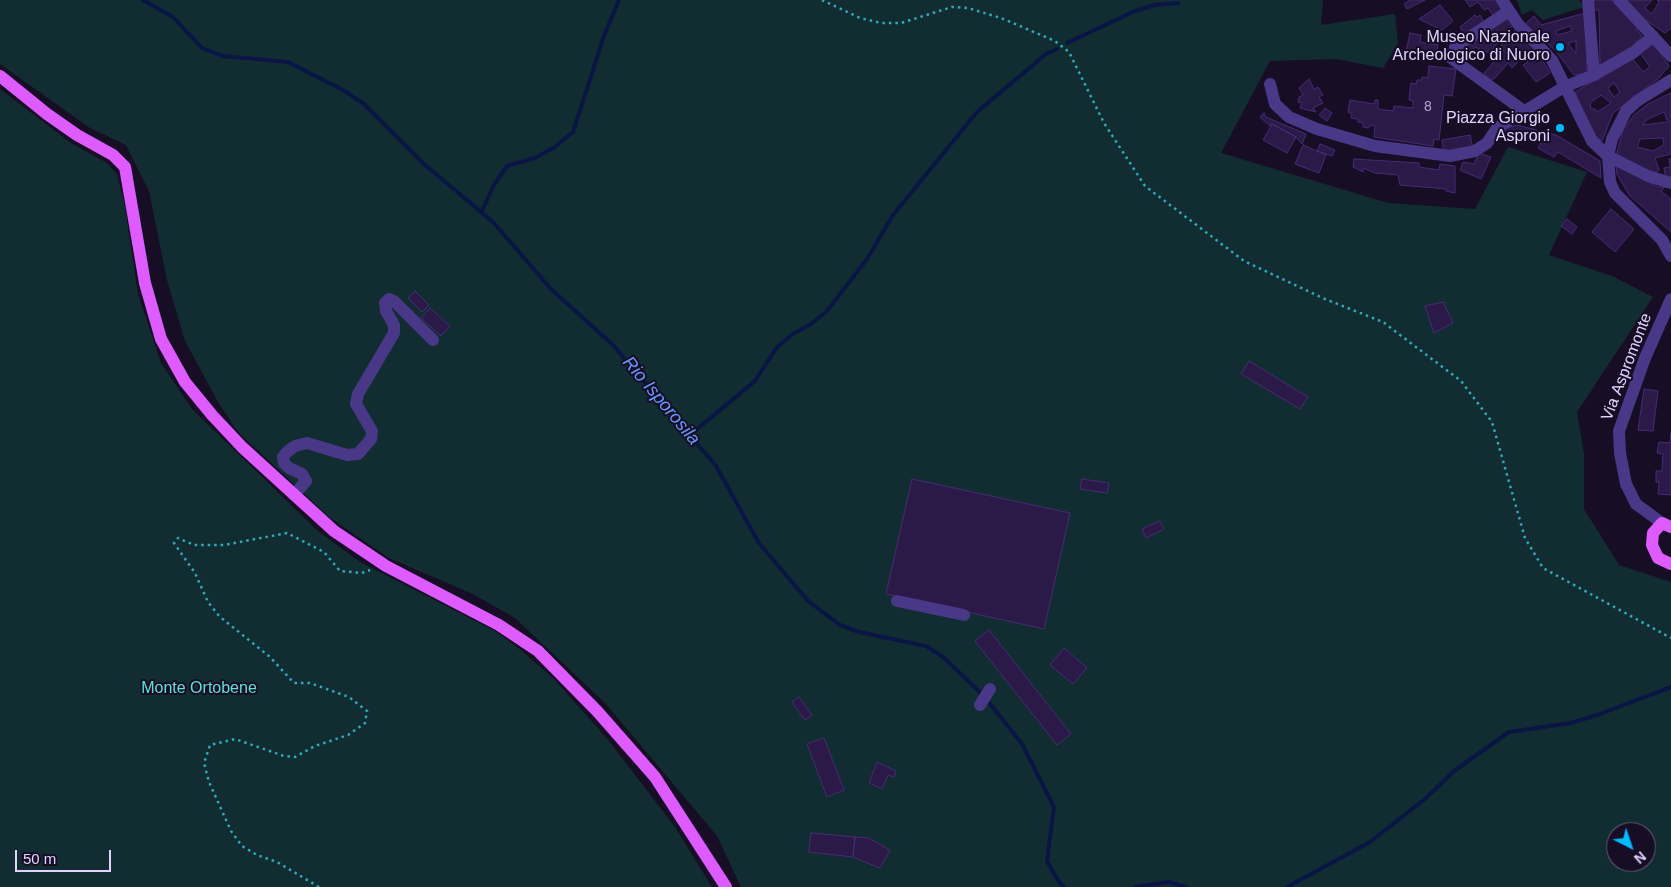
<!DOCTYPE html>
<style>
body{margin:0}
#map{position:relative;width:1671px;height:887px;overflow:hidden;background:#170e26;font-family:Arial,sans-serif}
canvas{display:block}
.north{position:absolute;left:1606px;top:822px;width:50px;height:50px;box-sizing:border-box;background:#170e26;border:1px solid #675d7d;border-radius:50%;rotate:139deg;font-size:14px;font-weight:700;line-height:20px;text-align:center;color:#e0d4ff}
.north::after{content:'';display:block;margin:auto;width:18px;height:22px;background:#0bf;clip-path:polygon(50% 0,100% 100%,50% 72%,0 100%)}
.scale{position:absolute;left:15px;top:850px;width:96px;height:22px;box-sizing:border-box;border:2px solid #e0d4ff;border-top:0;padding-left:6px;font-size:15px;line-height:18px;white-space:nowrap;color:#e0d4ff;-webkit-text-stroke:4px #170e26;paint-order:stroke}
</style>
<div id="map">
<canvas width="1671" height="887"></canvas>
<div class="north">N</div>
<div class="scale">50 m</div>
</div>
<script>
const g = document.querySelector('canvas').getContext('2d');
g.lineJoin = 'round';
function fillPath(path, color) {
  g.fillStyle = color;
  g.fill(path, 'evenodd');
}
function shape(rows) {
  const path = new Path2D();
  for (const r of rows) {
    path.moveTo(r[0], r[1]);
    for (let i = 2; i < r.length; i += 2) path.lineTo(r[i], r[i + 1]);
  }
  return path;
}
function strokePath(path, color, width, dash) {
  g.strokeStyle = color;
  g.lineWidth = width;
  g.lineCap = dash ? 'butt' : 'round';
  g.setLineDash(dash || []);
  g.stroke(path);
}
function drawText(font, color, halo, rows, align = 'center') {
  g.font = font + ' Arial,sans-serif';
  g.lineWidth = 4;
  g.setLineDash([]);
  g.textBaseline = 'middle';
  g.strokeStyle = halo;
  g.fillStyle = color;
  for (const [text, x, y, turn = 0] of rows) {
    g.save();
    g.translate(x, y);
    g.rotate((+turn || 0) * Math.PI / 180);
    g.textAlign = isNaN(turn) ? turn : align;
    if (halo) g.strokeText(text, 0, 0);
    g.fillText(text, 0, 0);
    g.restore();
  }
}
fillPath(shape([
 [0,0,1323,0,1321,25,1395,14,1398,43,1383,68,1336,59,1270,61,1221,153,1388,203,1475,209,1508,147,1587,172,1549,255,1612,276,1653,297,1577,412,1584,454,1584,509,1619,565,1671,582,1671,887,741,887,717,836,606,704,515,618,473,594,389,558,329,517,237,431,218,402,185,341,167,280,149,191,126,145,90,128,0,64],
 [1616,832,1646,832,1646,862,1616,862],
 [1517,0,1579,0,1584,7,1543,20,1532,10,1522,15],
 [0,89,71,143,107,163,117,174,125,207,138,294,161,363,192,409,318,531,360,562,495,631,521,650,555,680,609,741,675,827,712,887,0,887]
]), '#112d31');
strokePath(shape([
 [143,0,173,17,202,48,223,56,288,62,343,90,364,104,425,165,493,222,551,289,613,345,716,466,759,543,808,601,840,625,859,632,926,646,943,657,983,695],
 [1067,43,1135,11,1155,5,1178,3],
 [481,213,494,185,507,166,535,158,555,147,573,132,604,36,619,0],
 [690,435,755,381,777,347,793,334,811,324,827,311,867,259,893,215,977,112,1046,54,1057,49],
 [987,700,1022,744,1054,807,1047,861,1057,879,1064,887],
 [1135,887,1169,882,1186,887],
 [1287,887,1370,842,1425,799,1454,771,1509,732,1571,723,1600,714,1671,687]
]), '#091545', 4);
const building = shape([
 [1410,0,1425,0,1407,9,1404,4,1410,0],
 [1465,0,1496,0,1504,11,1495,18,1488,8,1484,10,1478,2,1470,7,1465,0],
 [1593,0,1612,0,1638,27,1636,28,1642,36,1622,57,1600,69,1599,10,1592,10,1593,0],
 [1626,0,1652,0,1645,8,1652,14,1659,2,1657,0,1671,0,1671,28,1665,33,1644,19,1626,0],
 [1440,5,1453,21,1442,30,1419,19,1440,5],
 [1585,13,1587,73,1574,75,1555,50,1525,24,1534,16,1541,25,1585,13],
 [1570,26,1572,31,1557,35,1556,31,1570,26],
 [1576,41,1576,54,1568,43,1576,41],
 [1475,15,1477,17,1480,15,1485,24,1466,37,1460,27,1475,15],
 [1506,15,1513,25,1489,53,1475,47,1467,61,1458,48,1468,42,1473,46,1480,35,1506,15],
 [1516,29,1532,43,1550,73,1536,82,1523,65,1528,62,1523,56,1512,68,1508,63,1495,78,1490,80,1484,73,1502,53,1499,48,1516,29],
 [1410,33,1421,35,1420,42,1438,45,1436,57,1406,52,1410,33],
 [1654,44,1669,66,1658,79,1613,113,1602,141,1597,138,1588,124,1575,92,1632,58,1643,72,1650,67,1640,53,1654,44],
 [1614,83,1620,92,1614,97,1608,88,1614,83],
 [1601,95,1611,103,1597,112,1595,109,1591,109,1590,103,1601,95],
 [1429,66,1456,69,1452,96,1444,95,1439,140,1434,139,1433,146,1374,137,1375,126,1369,125,1369,128,1363,127,1363,123,1358,122,1358,119,1351,118,1352,114,1348,112,1350,100,1374,104,1375,100,1378,100,1378,109,1393,111,1394,106,1413,108,1413,101,1409,100,1411,83,1416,84,1417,80,1422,80,1422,77,1428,78,1429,66],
 [1309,79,1314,89,1318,87,1323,95,1319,97,1323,103,1313,108,1316,112,1300,108,1302,103,1298,102,1299,97,1303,95,1299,88,1309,79],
 [1671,93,1671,154,1655,158,1659,170,1652,174,1616,156,1623,130,1634,115,1648,104,1671,93],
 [1664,112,1668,122,1642,125,1648,119,1664,112],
 [1663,138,1664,145,1653,151,1637,147,1640,139,1663,138],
 [1325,108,1332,113,1327,121,1319,115,1325,108],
 [1264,113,1266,117,1306,134,1302,144,1296,137,1272,124,1270,126,1260,117,1264,113],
 [1272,124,1296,137,1287,153,1263,140,1272,124],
 [1517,125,1556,135,1600,161,1601,178,1558,152,1554,157,1538,148,1541,142,1531,138,1515,135,1514,139,1502,137,1503,129,1517,125],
 [1470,135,1473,148,1444,153,1442,140,1470,135],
 [1320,144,1335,150,1332,156,1317,151,1320,144],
 [1303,145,1326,155,1319,173,1295,164,1303,145],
 [1479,153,1491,157,1481,179,1460,170,1463,162,1474,164,1479,153],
 [1354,159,1419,163,1419,167,1439,170,1440,164,1455,166,1455,193,1446,191,1446,189,1400,185,1398,175,1375,173,1363,168,1363,172,1353,167,1354,159],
 [1669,159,1671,159,1671,178,1666,179,1664,168,1670,167,1669,159],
 [1616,166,1619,166,1658,187,1665,187,1661,191,1671,199,1671,232,1629,195,1617,174,1616,166],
 [1611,209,1634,229,1615,252,1592,232,1611,209],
 [1567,219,1577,227,1572,234,1561,226,1567,219],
 [415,291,429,305,422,312,408,298,415,291],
 [1443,302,1453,323,1434,333,1425,306,1443,302],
 [430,308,450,326,441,336,421,318,430,308],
 [1249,361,1308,397,1300,409,1241,374,1249,361],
 [1644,389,1658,391,1653,431,1638,430,1644,389],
 [1671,433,1671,495,1658,494,1659,482,1656,482,1656,471,1662,471,1663,454,1657,453,1659,442,1670,443,1671,433],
 [912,479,1070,513,1044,629,886,594,912,479],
 [1082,479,1109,483,1107,493,1080,489,1082,479],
 [1160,521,1164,529,1146,538,1142,529,1160,521],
 [989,630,1071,734,1057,745,975,641,989,630],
 [1064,648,1087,668,1073,684,1050,665,1064,648],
 [799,697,812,715,805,720,792,702,799,697],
 [824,738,844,790,827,797,807,744,824,738],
 [877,762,896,771,894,777,888,775,882,789,869,783,877,762],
 [811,833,855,837,853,857,809,852,811,833],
 [855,837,869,838,890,850,880,868,853,857,855,837]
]);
fillPath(building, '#2b1a48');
strokePath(building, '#462b75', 1);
strokePath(shape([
 [822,0,860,18,881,23,901,23,952,7,968,8,1001,18,1055,41,1069,52,1104,123,1145,186,1244,261,1325,299,1383,322,1461,381,1492,422,1525,538,1543,568,1671,638],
 [1446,113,1488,119],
 [319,887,277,862,257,855,242,846,231,831,209,782,204,763,210,745,235,739,284,756,295,757,315,746,348,735,365,723,367,711,349,697,310,683,294,683,270,657,219,616,208,602,195,573,174,543,178,538,194,545,224,545,287,533,324,552,340,571,362,573,370,570]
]), '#2cacbb', 2.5, [2.5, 4]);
strokePath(shape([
 [1502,0,1518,24,1552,60,1592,141,1608,156,1648,176,1671,183],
 [1588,0,1594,75],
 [1619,0,1671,56],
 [1455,47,1509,11],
 [1447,55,1524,111],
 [1671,80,1637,101,1626,111,1612,139,1608,156,1610,182,1615,193,1662,240,1671,256],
 [1270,84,1275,104,1289,117,1317,129,1375,146,1450,156,1475,151,1487,143,1497,128,1564,87,1594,75,1634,52,1653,36],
 [294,495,306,481,302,474,289,468,284,463,283,457,287,452,295,446,307,443,347,455,358,454,371,439,372,431,356,404,358,394,394,333,394,325,386,311,385,303,389,299,394,301,433,340],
 [1662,523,1636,504,1626,484,1620,453,1619,431,1645,358,1671,299],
 [897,601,964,615],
 [980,705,990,689]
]), '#483887', 12);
strokePath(shape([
 [0,76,47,114,77,135,113,155,125,167,145,283,161,339,185,382,212,415,242,447,334,531,386,566,499,625,538,651,597,711,655,777,726,887],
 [1671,527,1662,523,1653,533,1652,545,1658,558,1671,564]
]), '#dd5bff', 12);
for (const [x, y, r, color] of [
 [1560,47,5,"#0bf"],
 [1560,128,5,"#0bf"]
]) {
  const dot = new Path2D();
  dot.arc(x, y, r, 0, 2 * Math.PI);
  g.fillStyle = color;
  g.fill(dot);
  strokePath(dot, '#170e26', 2);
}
drawText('14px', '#b3a6d1', null, [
 ["8",1428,107]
]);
drawText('16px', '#e0d4ff', '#170e26', [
 ["Museo Nazionale",1550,38],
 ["Archeologico di Nuoro",1550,56],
 ["Piazza Giorgio",1550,119],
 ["Asproni",1550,137]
], 'right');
drawText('16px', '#e0d4ff', '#170e26', [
 ["Via Aspromonte",1627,367,-69]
]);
drawText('16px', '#5ce3d8', '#170e26', [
 ["Monte Ortobene",199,689]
]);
drawText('italic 18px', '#629cff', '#170e26', [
 ["Rio Isporosila",661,401,50]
]);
</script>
